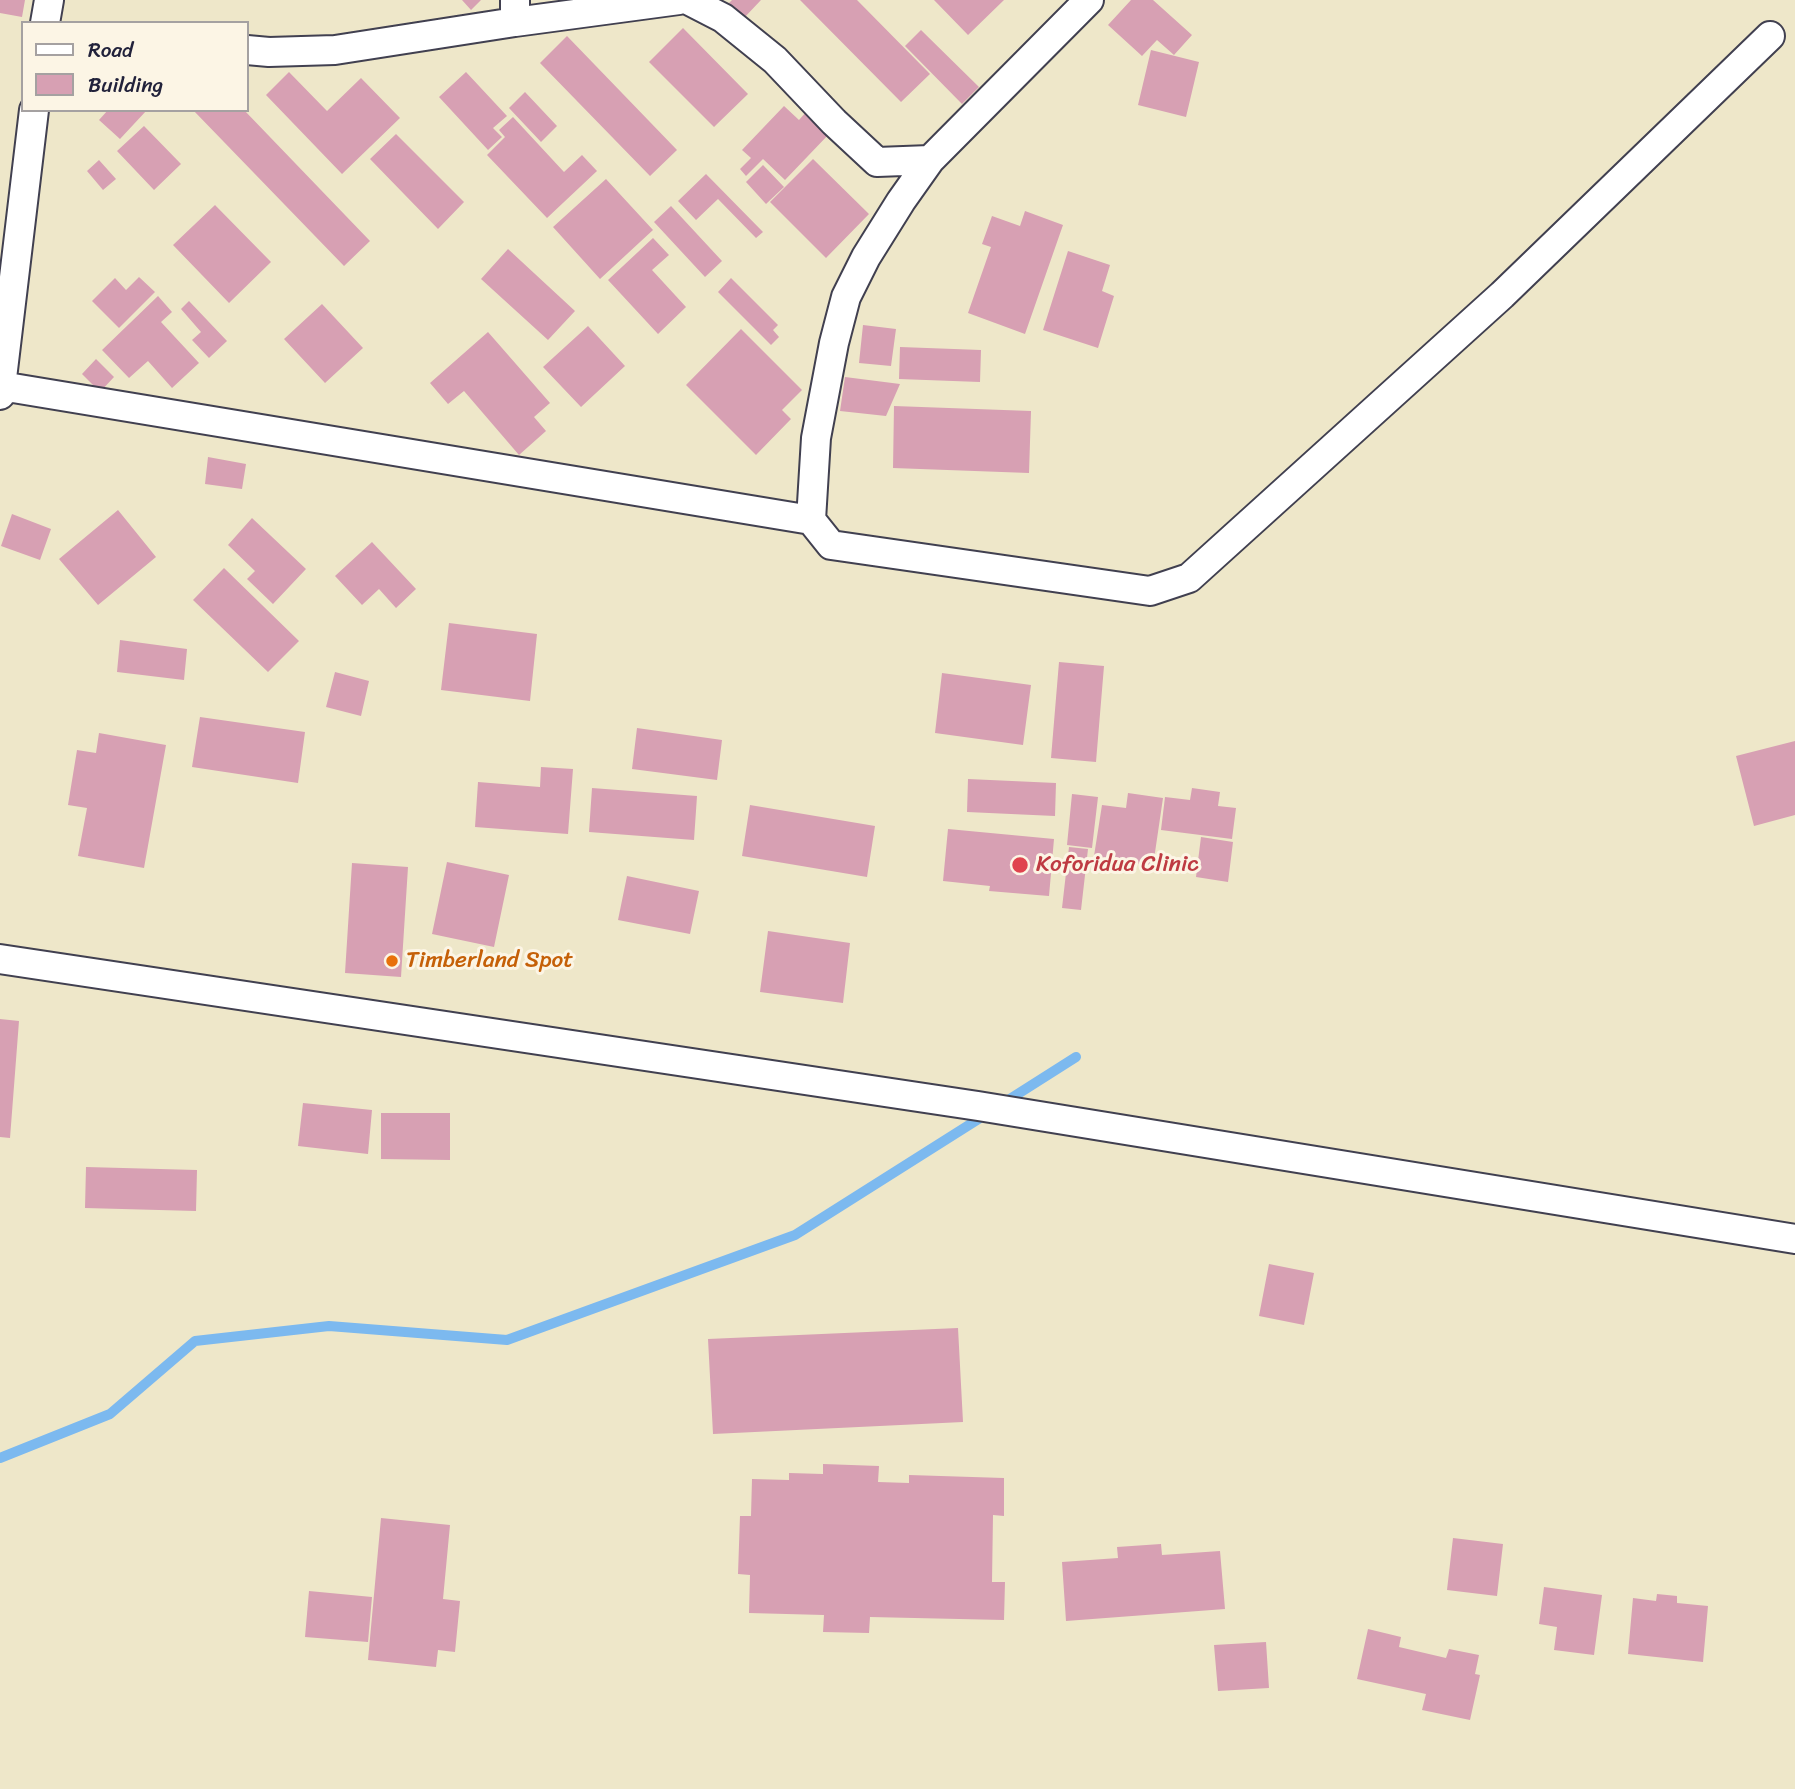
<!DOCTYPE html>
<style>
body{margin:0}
#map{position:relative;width:1795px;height:1789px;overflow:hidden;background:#eee7c9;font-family:Sriracha,sans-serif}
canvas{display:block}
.legend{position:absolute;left:21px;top:21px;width:228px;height:91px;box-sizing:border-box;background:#fcf5e5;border:2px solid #a5a1a1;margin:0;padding:9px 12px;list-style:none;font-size:21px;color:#22223b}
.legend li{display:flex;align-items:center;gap:14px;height:35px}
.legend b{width:35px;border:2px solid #a5a1a1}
</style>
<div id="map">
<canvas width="1795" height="1789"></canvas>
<ul class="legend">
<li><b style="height:9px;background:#fff"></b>Road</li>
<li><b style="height:19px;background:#d7a0b3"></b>Building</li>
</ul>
</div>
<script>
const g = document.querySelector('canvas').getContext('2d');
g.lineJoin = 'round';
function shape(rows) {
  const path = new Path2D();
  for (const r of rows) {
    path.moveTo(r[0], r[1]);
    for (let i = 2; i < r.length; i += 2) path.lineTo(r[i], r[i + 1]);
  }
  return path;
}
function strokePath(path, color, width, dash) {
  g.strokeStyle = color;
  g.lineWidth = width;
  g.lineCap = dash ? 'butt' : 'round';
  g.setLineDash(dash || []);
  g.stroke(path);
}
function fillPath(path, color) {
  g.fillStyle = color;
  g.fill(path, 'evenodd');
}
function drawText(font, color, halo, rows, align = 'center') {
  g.font = font + ' Sriracha,sans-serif';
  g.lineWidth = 6;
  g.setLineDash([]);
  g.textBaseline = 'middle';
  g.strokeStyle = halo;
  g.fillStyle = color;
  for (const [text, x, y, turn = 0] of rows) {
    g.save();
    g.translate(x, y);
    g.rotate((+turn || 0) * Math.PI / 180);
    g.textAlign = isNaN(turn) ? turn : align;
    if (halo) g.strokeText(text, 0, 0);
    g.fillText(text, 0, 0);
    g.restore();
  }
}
strokePath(shape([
 [1002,1104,1076,1057],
 [0,1458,110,1414,195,1341,329,1326,507,1340,795,1235,988,1113]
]), '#7cb9ef', 10);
fillPath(shape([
 [0,0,25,0,22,17,0,13],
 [462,0,481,0,471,10],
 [732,0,761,0,744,18,729,3],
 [800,0,857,0,930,74,901,102],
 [934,0,1004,0,968,35],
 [1131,0,1153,0,1192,35,1174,55,1157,40,1142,56,1108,25],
 [683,28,748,94,714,127,649,62],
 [921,30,979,87,962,104,905,46],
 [567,36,677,150,650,176,540,63],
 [1151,50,1199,62,1186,117,1138,105],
 [289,72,327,111,361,78,400,118,342,174,266,95],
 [466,72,507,116,493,128,502,137,488,150,439,97],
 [525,92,557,126,541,142,509,108],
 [784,106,799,120,807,111,830,133,785,180,763,159,746,176,740,169,751,158,742,150],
 [108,110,147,110,120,139,99,120],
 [193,110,244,110,370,241,344,266],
 [513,117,564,172,582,155,597,171,547,218,487,155,505,137,499,130],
 [144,126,181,164,154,190,117,151],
 [396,134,464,202,438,229,370,159],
 [813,159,869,214,826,258,770,202],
 [99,160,116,179,103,190,87,171],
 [763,165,784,187,766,204,746,182],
 [706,174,763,232,756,238,718,199,696,220,678,201],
 [606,179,653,230,600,279,553,227],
 [215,205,271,262,229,303,173,245],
 [671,206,722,261,705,277,654,222],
 [1025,211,1063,225,1025,334,968,313,991,247,982,244,992,216,1020,226],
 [653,238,669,255,652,270,686,307,658,334,608,280],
 [508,249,575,311,548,340,481,279],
 [1068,251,1110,265,1102,291,1114,296,1098,348,1043,330],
 [139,277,155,292,119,328,92,301,115,278,126,290],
 [731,278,778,325,773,330,779,337,771,345,718,292],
 [158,296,172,312,161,322,199,363,172,388,148,361,129,378,102,350],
 [189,301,227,341,209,358,192,340,201,332,181,309],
 [322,304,363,348,325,383,284,339],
 [863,325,896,329,891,366,859,363],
 [588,326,625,366,581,407,543,367],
 [741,329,802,390,782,410,791,419,756,455,686,385],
 [488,332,550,403,534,417,546,431,519,455,464,391,448,404,430,383],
 [900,347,981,350,980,382,899,379],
 [96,359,114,377,100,392,82,374],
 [845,377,900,384,886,416,840,411],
 [894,406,1031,411,1029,473,893,468],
 [208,457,246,464,242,489,205,484],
 [118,510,156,557,98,605,59,559],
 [12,514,51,529,40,560,1,546],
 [252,518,306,569,273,604,247,579,255,571,228,545],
 [372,542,416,589,396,608,379,589,362,605,335,576],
 [224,568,299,641,268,672,193,600],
 [449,623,537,634,530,701,441,690],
 [120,640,187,649,184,680,117,672],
 [1059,662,1104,666,1096,762,1051,758],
 [335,672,369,681,361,716,326,707],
 [942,673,1031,685,1023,745,935,733],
 [200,717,305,732,298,783,192,767],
 [637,728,722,740,717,780,632,769],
 [99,733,166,745,144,868,78,856,87,808,68,805,77,750,96,753],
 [1795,741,1795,815,1754,826,1736,756],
 [541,767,573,769,568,834,475,827,478,782,540,787],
 [968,779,1056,783,1055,816,967,812],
 [592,788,697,796,694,840,589,832],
 [1192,788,1220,792,1218,806,1236,808,1232,839,1161,830,1165,797,1190,800],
 [1128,793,1163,798,1153,866,1094,856,1102,805,1126,808],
 [1072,794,1098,797,1092,848,1067,845],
 [750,805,875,826,867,877,742,856],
 [948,829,1054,839,1049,896,989,891,990,886,943,881],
 [1201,837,1233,842,1228,882,1196,877],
 [1069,847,1088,849,1081,910,1062,908],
 [447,862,509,875,494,947,432,934],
 [352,863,408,867,401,977,345,973],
 [627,876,699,891,690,934,618,920],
 [768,931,850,943,843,1003,760,992],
 [0,1019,19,1021,10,1138,0,1137],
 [303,1103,372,1110,368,1154,298,1146],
 [381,1113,450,1113,450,1160,381,1159],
 [86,1167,197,1170,196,1211,85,1208],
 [1269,1264,1314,1273,1304,1325,1259,1316],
 [958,1328,963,1422,713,1434,708,1339],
 [823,1464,879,1466,878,1482,909,1483,909,1475,1004,1478,1004,1516,993,1515,992,1582,1005,1582,1004,1620,870,1617,869,1633,823,1632,824,1615,749,1613,750,1575,738,1574,740,1516,751,1516,752,1479,789,1480,789,1473,823,1474],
 [381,1518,450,1525,443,1599,460,1601,455,1652,438,1650,436,1667,368,1660],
 [1453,1538,1503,1544,1497,1596,1447,1590],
 [1161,1544,1162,1555,1220,1551,1225,1609,1066,1621,1062,1562,1118,1558,1117,1547],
 [1544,1587,1602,1595,1594,1655,1554,1650,1557,1627,1539,1624],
 [309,1591,372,1597,368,1642,305,1637],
 [1657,1594,1677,1596,1677,1603,1708,1606,1703,1662,1628,1654,1633,1598,1656,1601],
 [1368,1629,1401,1637,1399,1647,1446,1658,1449,1649,1479,1655,1475,1674,1480,1675,1470,1720,1422,1710,1426,1694,1357,1679],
 [1266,1642,1269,1688,1218,1691,1214,1645]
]), '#d7a0b3');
const minor = shape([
 [515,0,515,22,679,0],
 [688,0,723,18,775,60,834,122,877,162,930,160],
 [1089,0,930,160,901,201,866,257,846,297,834,343,816,438,811,520,831,545,1150,591,1189,578,1502,295,1770,36],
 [45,23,49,0],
 [247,50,269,52,335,50,515,22],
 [1,386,811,520],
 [0,395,34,110],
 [0,959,978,1106,1795,1239]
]);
strokePath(minor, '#414050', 32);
strokePath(minor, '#fff', 28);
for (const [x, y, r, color] of [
 [1020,865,9,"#e0444e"],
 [392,961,7,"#e8710a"]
]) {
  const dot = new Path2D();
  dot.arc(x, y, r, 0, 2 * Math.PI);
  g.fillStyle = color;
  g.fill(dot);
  strokePath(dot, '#fcf5e5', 2.5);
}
drawText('23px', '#be3a42', '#fcf5e5', [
 ["Koforidua Clinic",1036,865]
], 'left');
drawText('23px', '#c56008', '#fcf5e5', [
 ["Timberland Spot",406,961]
], 'left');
</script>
